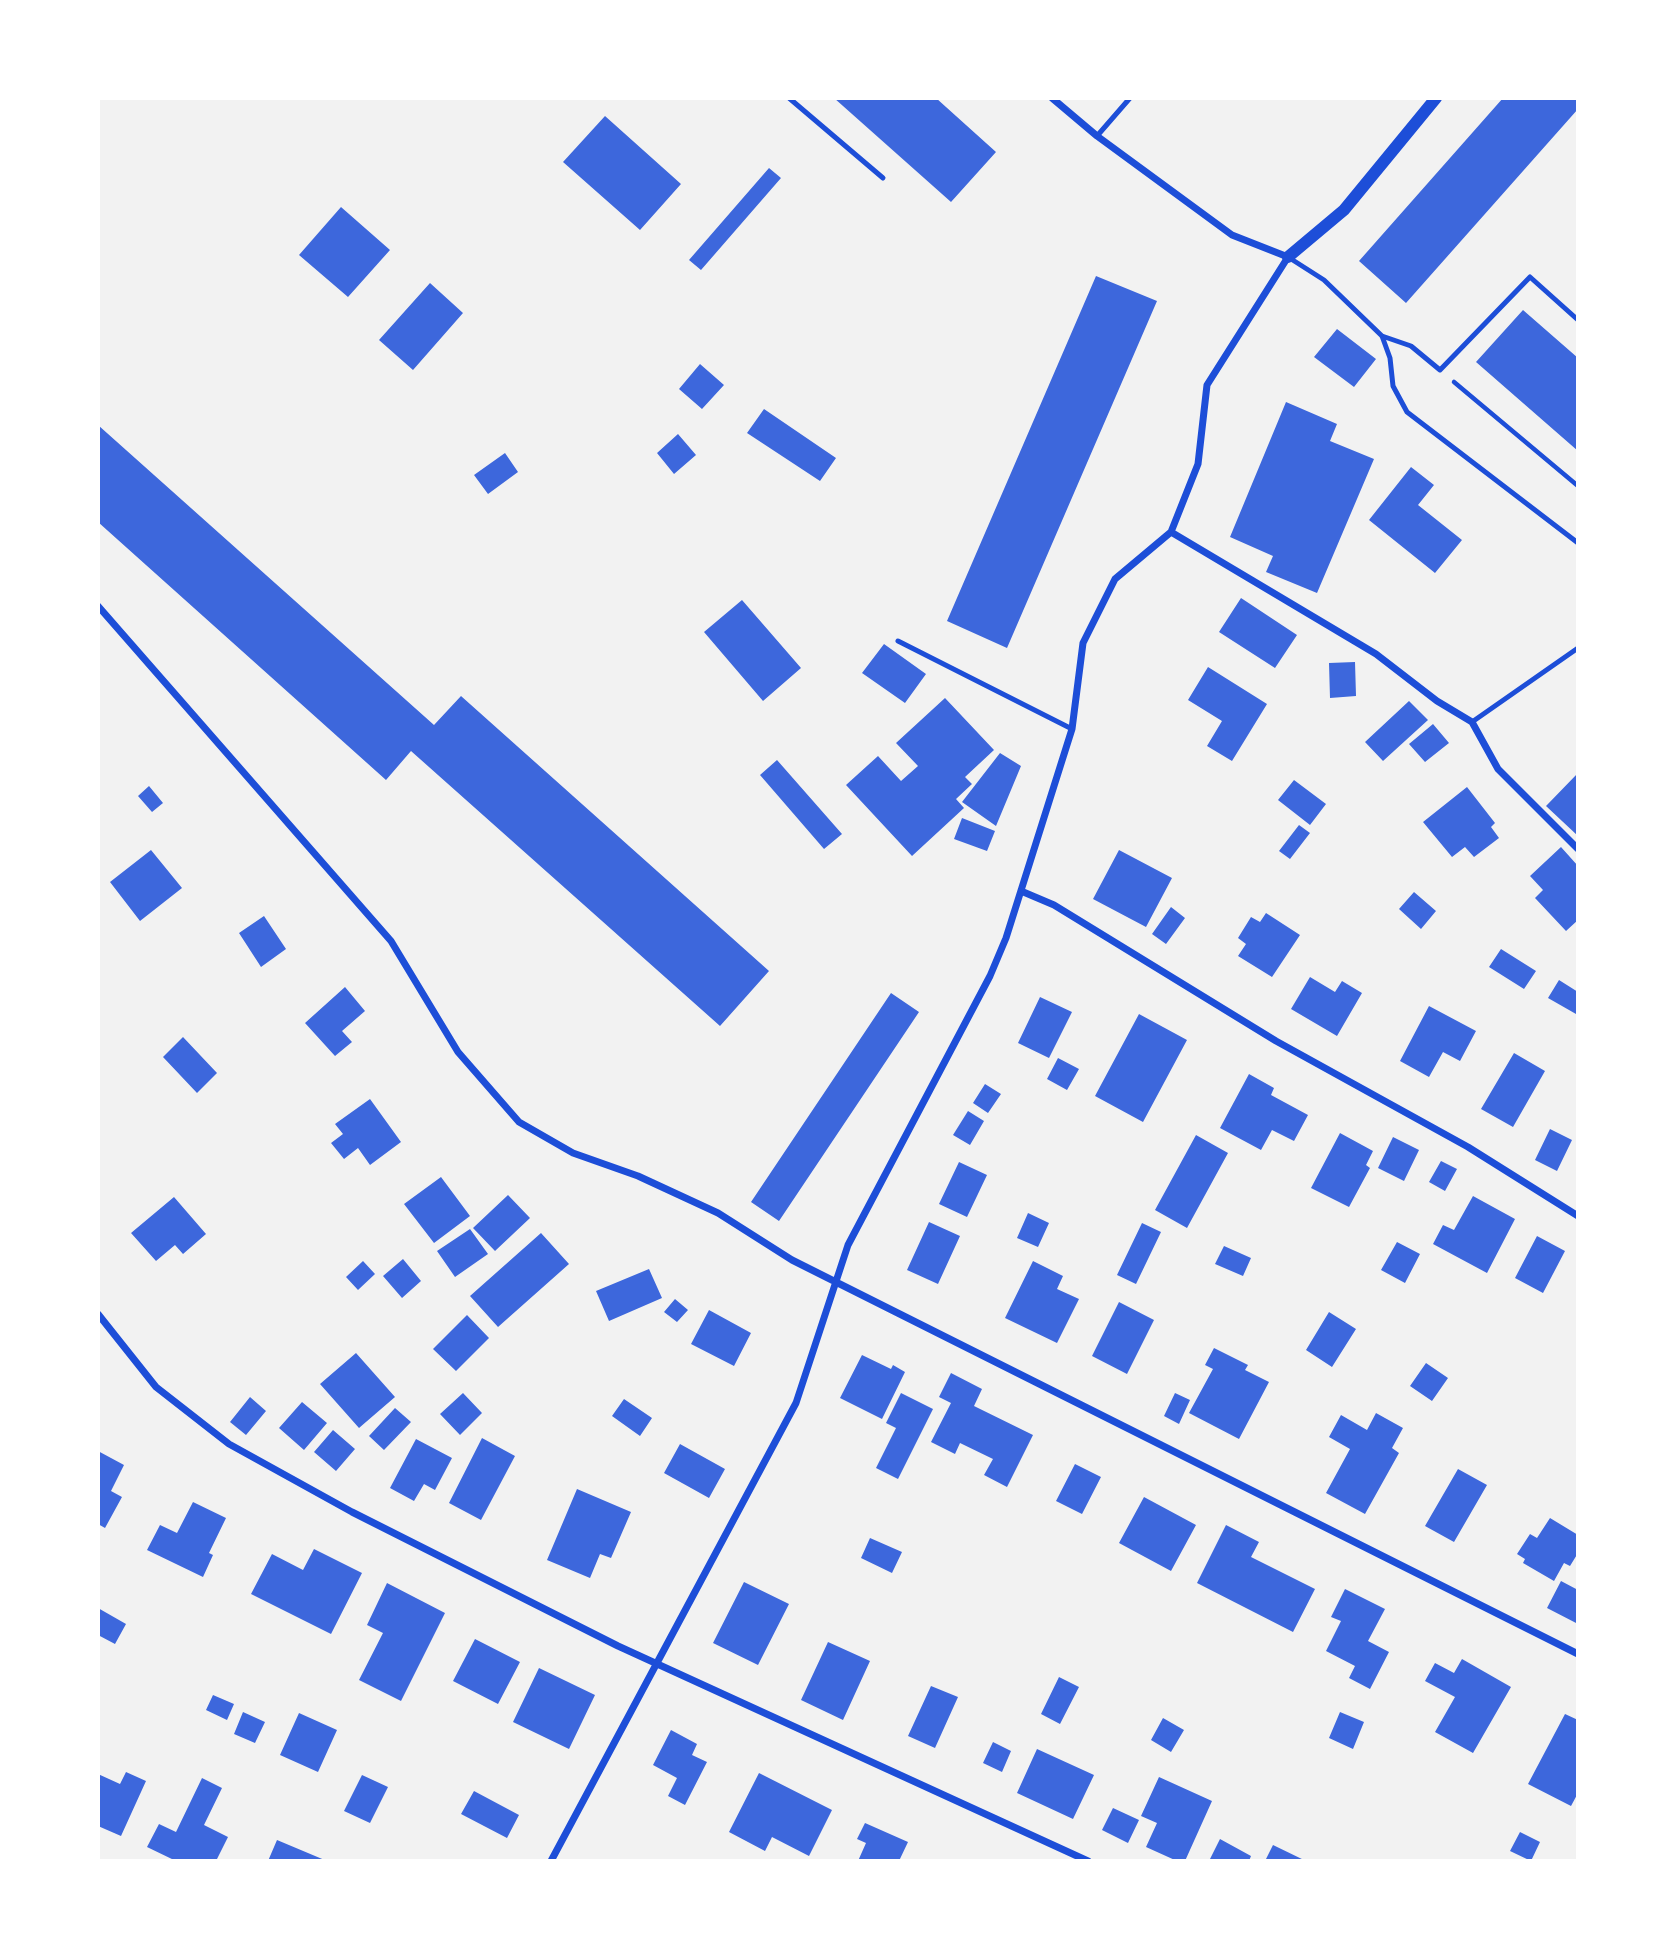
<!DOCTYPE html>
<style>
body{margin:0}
#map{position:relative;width:1676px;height:1959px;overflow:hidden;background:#f2f2f2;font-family:"PT Sans",sans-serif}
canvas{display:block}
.frame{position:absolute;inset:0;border:100px solid #fff;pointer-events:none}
</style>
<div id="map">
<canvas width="1676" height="1959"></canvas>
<div class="frame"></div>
</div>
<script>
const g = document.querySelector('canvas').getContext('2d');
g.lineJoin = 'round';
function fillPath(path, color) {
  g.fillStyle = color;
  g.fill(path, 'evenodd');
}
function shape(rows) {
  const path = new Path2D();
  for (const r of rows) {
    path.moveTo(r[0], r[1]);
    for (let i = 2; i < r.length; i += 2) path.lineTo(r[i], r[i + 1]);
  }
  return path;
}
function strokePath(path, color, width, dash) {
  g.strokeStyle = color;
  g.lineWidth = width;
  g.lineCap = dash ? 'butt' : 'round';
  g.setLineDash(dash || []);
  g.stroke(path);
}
fillPath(shape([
 [834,98,936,98,996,152,951,202],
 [1503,98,1578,98,1578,109,1406,303,1359,261],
 [605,116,681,184,640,230,563,162],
 [769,168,781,178,701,270,689,260],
 [341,207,390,250,348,297,299,255],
 [1096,276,1157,301,1007,648,947,621],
 [430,283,463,313,413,370,379,340],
 [1523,310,1578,358,1578,451,1476,362],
 [1337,329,1376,359,1354,387,1314,357],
 [700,364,724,385,702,409,679,389],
 [1286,402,1337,424,1330,441,1374,459,1317,593,1266,572,1273,556,1230,537],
 [764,409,836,458,820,481,747,433],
 [98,425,434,725,461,696,769,971,720,1026,411,751,386,780,98,522],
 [678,434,696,455,674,474,657,453],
 [505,453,518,472,488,494,474,475],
 [1411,467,1434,485,1418,505,1462,540,1435,573,1369,520],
 [1241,598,1297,635,1275,668,1219,632],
 [742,600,801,668,763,701,704,632],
 [884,644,926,674,905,703,862,673],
 [1355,662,1356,696,1330,698,1329,663],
 [1208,667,1267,704,1232,761,1207,746,1222,721,1188,700],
 [945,698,994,750,965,777,972,784,956,799,964,808,912,856,846,785,878,756,901,781,918,766,896,743],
 [1409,701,1428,720,1383,761,1365,742],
 [1433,724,1449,743,1425,762,1409,744],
 [1000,753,1021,766,996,826,962,802],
 [777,760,842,834,824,849,760,775],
 [1578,773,1578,836,1546,806],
 [1294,780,1326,804,1310,825,1278,800],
 [149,786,163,803,152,812,138,796],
 [1467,787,1495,823,1491,827,1499,838,1474,857,1465,847,1452,857,1423,822],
 [962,818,995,831,987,851,954,839],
 [1299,825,1310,833,1290,859,1279,851],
 [1561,847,1578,866,1578,920,1566,931,1535,898,1543,890,1530,876],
 [151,850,182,888,140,921,110,882],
 [1119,850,1172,878,1146,927,1093,899],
 [1414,892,1436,911,1421,929,1399,909],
 [1171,907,1185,918,1166,944,1152,934],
 [1266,913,1300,935,1272,977,1238,956,1246,944,1238,938,1251,917,1260,922],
 [264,916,286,949,261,967,239,933],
 [1501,949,1536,971,1524,989,1489,967],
 [1310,977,1335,992,1342,981,1362,993,1337,1036,1291,1009],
 [1559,980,1578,992,1576,1014,1548,998],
 [345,987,365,1011,342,1031,352,1042,335,1056,305,1023],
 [891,993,919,1012,779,1221,751,1202],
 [1040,997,1072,1012,1049,1058,1018,1043],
 [1429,1006,1476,1031,1460,1061,1443,1052,1429,1077,1400,1061],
 [1139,1014,1187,1040,1143,1122,1095,1096],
 [183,1037,217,1073,197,1093,163,1057],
 [1514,1053,1545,1071,1513,1127,1481,1109],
 [1058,1058,1079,1069,1067,1090,1047,1079],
 [1249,1074,1274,1088,1271,1095,1308,1115,1294,1141,1272,1130,1261,1150,1220,1128],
 [985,1084,1001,1094,988,1113,973,1103],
 [370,1099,401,1142,370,1165,358,1148,344,1159,331,1143,343,1134,335,1124],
 [968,1111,984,1121,970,1145,953,1135],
 [1550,1129,1572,1140,1557,1171,1535,1160],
 [1340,1133,1373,1151,1366,1165,1370,1168,1349,1207,1311,1188],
 [1196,1135,1228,1153,1187,1228,1155,1210],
 [1393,1137,1419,1150,1404,1181,1378,1168],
 [1441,1161,1457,1169,1445,1191,1429,1182],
 [959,1162,987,1175,967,1217,939,1204],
 [441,1177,470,1216,434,1243,404,1204],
 [508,1195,530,1218,495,1251,473,1228],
 [1473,1196,1515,1219,1487,1273,1433,1244,1443,1225,1454,1230],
 [174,1197,206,1234,183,1254,175,1245,156,1261,131,1233],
 [1028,1213,1049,1223,1038,1247,1017,1238],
 [929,1222,960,1236,938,1284,907,1270],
 [1142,1223,1161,1232,1136,1284,1117,1275],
 [470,1229,488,1254,455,1277,437,1251],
 [541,1233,569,1264,498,1327,470,1296],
 [1537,1236,1565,1251,1543,1293,1515,1278],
 [1397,1242,1420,1254,1405,1283,1381,1270],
 [1224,1246,1251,1258,1243,1276,1215,1264],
 [403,1259,421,1281,402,1298,383,1276],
 [363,1261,375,1274,358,1290,346,1277],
 [1033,1261,1063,1276,1057,1289,1079,1299,1057,1343,1005,1318],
 [649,1269,662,1298,609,1321,596,1291],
 [675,1299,688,1310,677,1322,664,1312],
 [1119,1302,1154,1320,1127,1374,1092,1356],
 [709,1310,751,1333,734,1366,691,1344],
 [1329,1312,1356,1329,1332,1367,1306,1350],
 [467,1315,489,1338,456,1371,433,1349],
 [1214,1348,1248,1365,1245,1370,1269,1382,1239,1439,1189,1413,1213,1369,1205,1365],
 [356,1353,395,1397,359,1428,320,1384],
 [862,1355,891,1369,893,1365,905,1372,882,1419,840,1398],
 [1426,1363,1448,1378,1432,1401,1410,1386],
 [951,1373,982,1389,974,1406,1033,1435,1007,1487,984,1475,993,1459,960,1443,955,1454,931,1442,951,1403,939,1397],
 [463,1393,482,1413,460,1435,440,1414],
 [901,1393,933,1409,898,1479,876,1468,896,1428,886,1423],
 [1175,1393,1190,1400,1179,1424,1164,1416],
 [250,1397,266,1411,246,1435,230,1422],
 [624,1399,652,1418,640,1436,612,1416],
 [302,1402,327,1423,304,1450,279,1428],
 [395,1408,411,1422,384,1450,369,1436],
 [1376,1413,1403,1428,1392,1448,1399,1453,1365,1514,1326,1493,1350,1449,1329,1437,1341,1415,1367,1430],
 [333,1430,355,1449,336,1471,314,1452],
 [482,1438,515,1456,481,1520,449,1503],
 [416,1439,452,1458,435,1490,424,1484,414,1501,390,1488],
 [680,1444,725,1469,709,1498,664,1473],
 [98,1451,124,1465,111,1491,122,1497,105,1528,98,1524],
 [1075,1464,1101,1477,1082,1514,1056,1501],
 [1458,1469,1487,1485,1454,1542,1425,1526],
 [577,1489,631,1512,611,1558,600,1554,590,1578,547,1560],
 [1144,1497,1196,1525,1171,1571,1119,1543],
 [193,1502,226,1518,209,1553,213,1555,203,1577,147,1550,160,1525,177,1533],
 [1550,1518,1578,1535,1578,1553,1570,1566,1564,1563,1554,1581,1523,1563,1525,1559,1517,1554,1530,1534,1537,1538],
 [1226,1525,1259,1542,1251,1557,1315,1589,1293,1632,1197,1583],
 [870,1538,902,1552,892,1573,861,1558],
 [314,1549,362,1573,331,1634,251,1594,272,1554,303,1570],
 [1561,1581,1578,1590,1578,1624,1547,1608],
 [744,1582,789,1604,758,1665,713,1643],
 [387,1583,445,1613,401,1701,359,1680,383,1633,367,1625],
 [1345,1589,1385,1609,1368,1641,1389,1652,1370,1689,1349,1678,1355,1666,1326,1651,1341,1621,1331,1617],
 [98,1608,126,1624,115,1644,98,1635],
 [475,1639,520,1662,498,1704,453,1681],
 [828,1642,870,1661,843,1720,801,1700],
 [1462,1659,1511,1687,1473,1753,1435,1732,1455,1697,1425,1681,1435,1663,1454,1673],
 [539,1668,595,1695,569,1749,513,1722],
 [1059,1677,1079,1687,1060,1724,1041,1714],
 [931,1686,958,1697,935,1748,908,1736],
 [213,1695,234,1704,227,1720,206,1710],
 [243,1712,265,1722,255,1743,234,1734],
 [1340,1712,1364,1722,1353,1749,1329,1738],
 [299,1713,337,1730,318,1772,280,1755],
 [1565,1714,1578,1720,1578,1793,1571,1806,1528,1784],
 [1163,1718,1184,1730,1171,1752,1151,1740],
 [671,1730,697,1744,692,1755,707,1762,685,1805,668,1796,677,1778,653,1765],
 [993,1742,1011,1751,1002,1772,983,1763],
 [1037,1749,1094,1775,1073,1819,1017,1793],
 [126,1772,146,1781,121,1836,98,1826,98,1774,120,1784],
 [759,1773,832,1810,809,1856,772,1837,765,1851,729,1832],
 [362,1775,388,1787,370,1823,344,1811],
 [1159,1777,1212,1801,1185,1861,1177,1861,1146,1847,1157,1823,1141,1816],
 [202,1778,222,1788,204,1825,228,1837,216,1861,176,1861,147,1847,159,1824,176,1832],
 [474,1791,519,1815,507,1838,461,1814],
 [1113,1808,1139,1820,1128,1843,1102,1830],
 [865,1823,908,1842,899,1861,858,1861,866,1843,857,1839],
 [1520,1832,1540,1842,1531,1861,1510,1851],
 [1220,1839,1251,1856,1249,1861,1209,1861],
 [277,1840,327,1861,268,1861],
 [1273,1845,1306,1861,1265,1861]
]), '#3d67dc');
strokePath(shape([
 [1454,382,1578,486]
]), '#1d4ed8', 4.5);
strokePath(shape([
 [789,98,883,178],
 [1097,136,1130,98],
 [1288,257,1324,280,1382,336,1390,358,1393,386,1407,412,1578,543],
 [1382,336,1411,346,1440,370,1530,277,1578,320],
 [898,641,1072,729],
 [1472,722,1578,648]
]), '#1d4ed8', 5);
strokePath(shape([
 [1171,532,1376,654,1437,701,1472,722,1498,769,1578,849],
 [98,606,391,941,458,1052,519,1122,573,1153,638,1176,718,1213,792,1260,1578,1654],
 [1021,891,1054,905,1276,1041,1468,1147,1578,1216],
 [98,1314,156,1387,229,1444,352,1512,618,1646,1088,1861],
 [551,1861,796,1403,848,1245,990,976,1006,938,1072,729,1083,643,1115,579,1171,532,1198,464,1207,385,1288,257,1232,235,1097,136,1052,98]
]), '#1d4ed8', 7);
strokePath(shape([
 [1288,257,1344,210,1436,98]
]), '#1d4ed8', 12);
</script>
